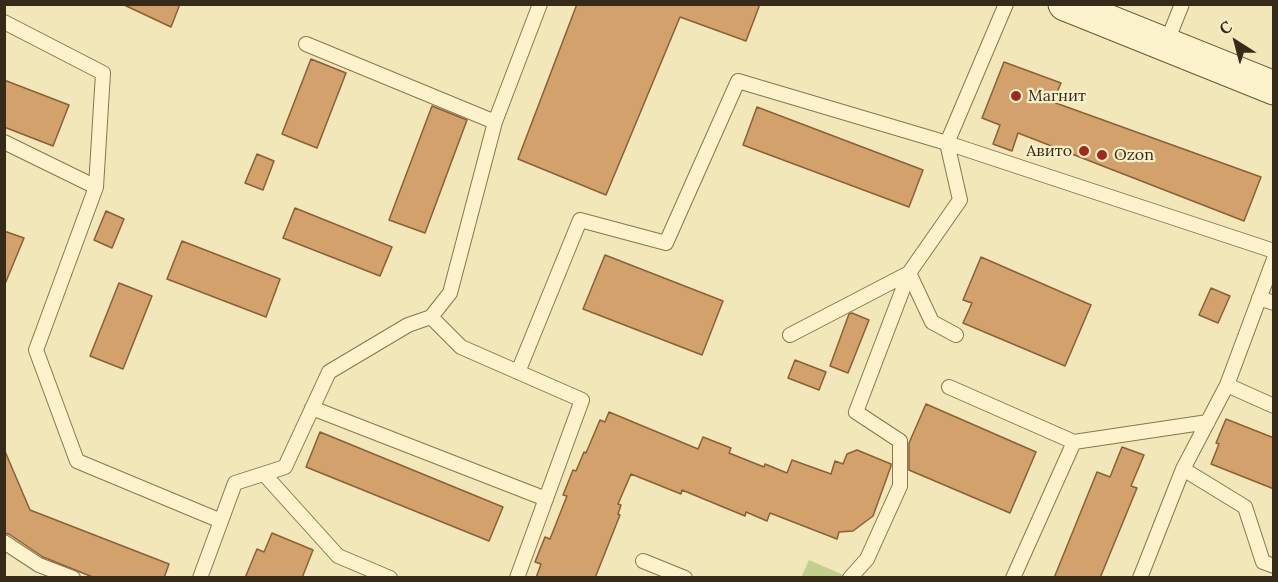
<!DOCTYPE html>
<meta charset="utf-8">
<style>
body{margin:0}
#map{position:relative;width:1278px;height:582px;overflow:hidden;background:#f1e7b9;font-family:Lora,serif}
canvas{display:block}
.frame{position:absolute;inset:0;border:6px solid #362a19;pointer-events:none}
.north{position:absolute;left:1206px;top:12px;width:60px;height:60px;-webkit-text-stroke:4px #f8f0c9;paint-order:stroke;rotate:324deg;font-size:16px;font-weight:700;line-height:24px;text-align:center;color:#362a19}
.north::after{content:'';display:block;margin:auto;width:21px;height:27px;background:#362a19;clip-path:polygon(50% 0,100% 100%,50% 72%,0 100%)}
</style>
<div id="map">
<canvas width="1278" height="582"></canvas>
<div class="frame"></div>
<div class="north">С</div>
</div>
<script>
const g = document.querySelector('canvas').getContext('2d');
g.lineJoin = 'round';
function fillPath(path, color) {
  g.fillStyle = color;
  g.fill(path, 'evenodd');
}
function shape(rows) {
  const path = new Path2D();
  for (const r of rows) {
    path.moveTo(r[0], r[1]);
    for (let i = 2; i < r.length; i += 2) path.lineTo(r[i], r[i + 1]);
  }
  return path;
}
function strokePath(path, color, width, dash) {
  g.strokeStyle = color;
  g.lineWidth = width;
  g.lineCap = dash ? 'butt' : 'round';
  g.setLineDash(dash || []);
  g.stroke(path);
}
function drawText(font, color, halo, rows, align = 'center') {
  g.font = font + ' Lora,serif';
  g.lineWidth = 4.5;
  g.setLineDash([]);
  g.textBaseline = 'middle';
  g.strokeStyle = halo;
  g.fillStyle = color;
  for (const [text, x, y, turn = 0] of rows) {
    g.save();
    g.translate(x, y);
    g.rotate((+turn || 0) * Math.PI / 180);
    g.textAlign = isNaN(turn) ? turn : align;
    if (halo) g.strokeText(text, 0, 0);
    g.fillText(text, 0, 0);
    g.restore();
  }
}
fillPath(shape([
 [809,560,848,577,801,578]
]), '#c1d08d');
const building = shape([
 [122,4,180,4,171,27,122,4],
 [577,4,760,4,746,41,680,17,606,195,518,159,577,4],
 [311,59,346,73,317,148,282,134,311,59],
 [1004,62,1061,83,1053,102,1261,177,1244,221,1018,133,1012,151,993,144,1000,125,982,118,1004,62],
 [4,80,69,105,53,146,4,127,4,80],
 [432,106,467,120,425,233,389,220,432,106],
 [757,107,923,170,909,207,743,145,757,107],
 [257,154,274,161,263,190,245,183,257,154],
 [295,208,392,247,380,276,283,238,295,208],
 [106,211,124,219,112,248,94,240,106,211],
 [4,231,24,238,5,284,4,284,4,231],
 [182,241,280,279,266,317,167,279,182,241],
 [605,255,723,301,702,355,583,309,605,255],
 [981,257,1091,305,1065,366,963,323,972,303,963,300,981,257],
 [119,283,152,296,123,369,90,356,119,283],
 [1211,288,1230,296,1218,323,1199,315,1211,288],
 [852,313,869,320,848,373,830,366,849,314,852,313],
 [795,360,826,372,819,390,788,378,795,360],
 [926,404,1036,452,1010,513,909,470,909,443,926,404],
 [609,412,698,449,703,437,731,448,729,453,764,467,765,464,787,473,792,460,831,474,835,461,843,464,847,454,857,450,891,464,891,466,873,516,853,531,839,532,837,539,770,513,767,521,746,512,745,516,682,490,681,494,631,474,618,504,621,505,618,514,620,515,595,578,536,578,541,564,535,562,545,537,550,539,567,496,563,495,573,470,576,471,584,452,586,453,600,420,605,422,609,412],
 [1226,419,1274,438,1274,489,1211,464,1219,444,1216,443,1226,419],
 [320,432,503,507,489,541,306,467,320,432],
 [1122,447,1144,455,1131,486,1137,488,1100,578,1054,578,1097,472,1110,477,1122,447],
 [4,449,30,510,169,564,164,578,95,578,43,557,9,534,4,533,4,449],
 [272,533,313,550,302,578,245,578,257,549,264,552,272,533]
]);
fillPath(building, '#d3a16b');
strokePath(building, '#8a6036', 1.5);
const lane = shape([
 [4,22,103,73,96,187],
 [306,44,495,122],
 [1166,44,1182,4],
 [4,142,96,187,36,350,77,461,221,521],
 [909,273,932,322,956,335],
 [1259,298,1274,303],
 [431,317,461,347,582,400,517,578],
 [790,335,909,273,960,200,947,143,1006,4],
 [518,372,580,220,666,243,738,81,947,143,1274,251],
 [1227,385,1274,406],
 [949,387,1074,442],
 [312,408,546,499],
 [1183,469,1245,507,1263,562,1274,566],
 [264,474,338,556,390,578],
 [4,542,39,565,73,578],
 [643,561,685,578],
 [200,578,235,483,285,467,329,372,408,325,431,317,450,293,495,122,540,4],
 [850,578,867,559,900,486,900,441,856,412,909,273],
 [1013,578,1074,442,1208,422],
 [1140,578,1183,469,1227,385,1274,259]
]);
const secondary = shape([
 [1065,4,1274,88]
]);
strokePath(lane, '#897552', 16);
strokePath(secondary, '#6a5636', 35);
strokePath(lane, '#fcf3cc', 14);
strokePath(secondary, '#fcf3cc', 33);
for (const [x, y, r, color] of [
 [1016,96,6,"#9d2a1d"],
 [1084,151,6,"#9d2a1d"],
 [1102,155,6,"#9d2a1d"]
]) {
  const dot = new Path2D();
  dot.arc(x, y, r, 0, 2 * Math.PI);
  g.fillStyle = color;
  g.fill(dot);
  strokePath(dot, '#f8f0c9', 2);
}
drawText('16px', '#362a19', '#f8f0c9', [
 ["Магнит",1028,96],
 ["Авито",1072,151,"right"],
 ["Ozon",1114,155]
], 'left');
</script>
